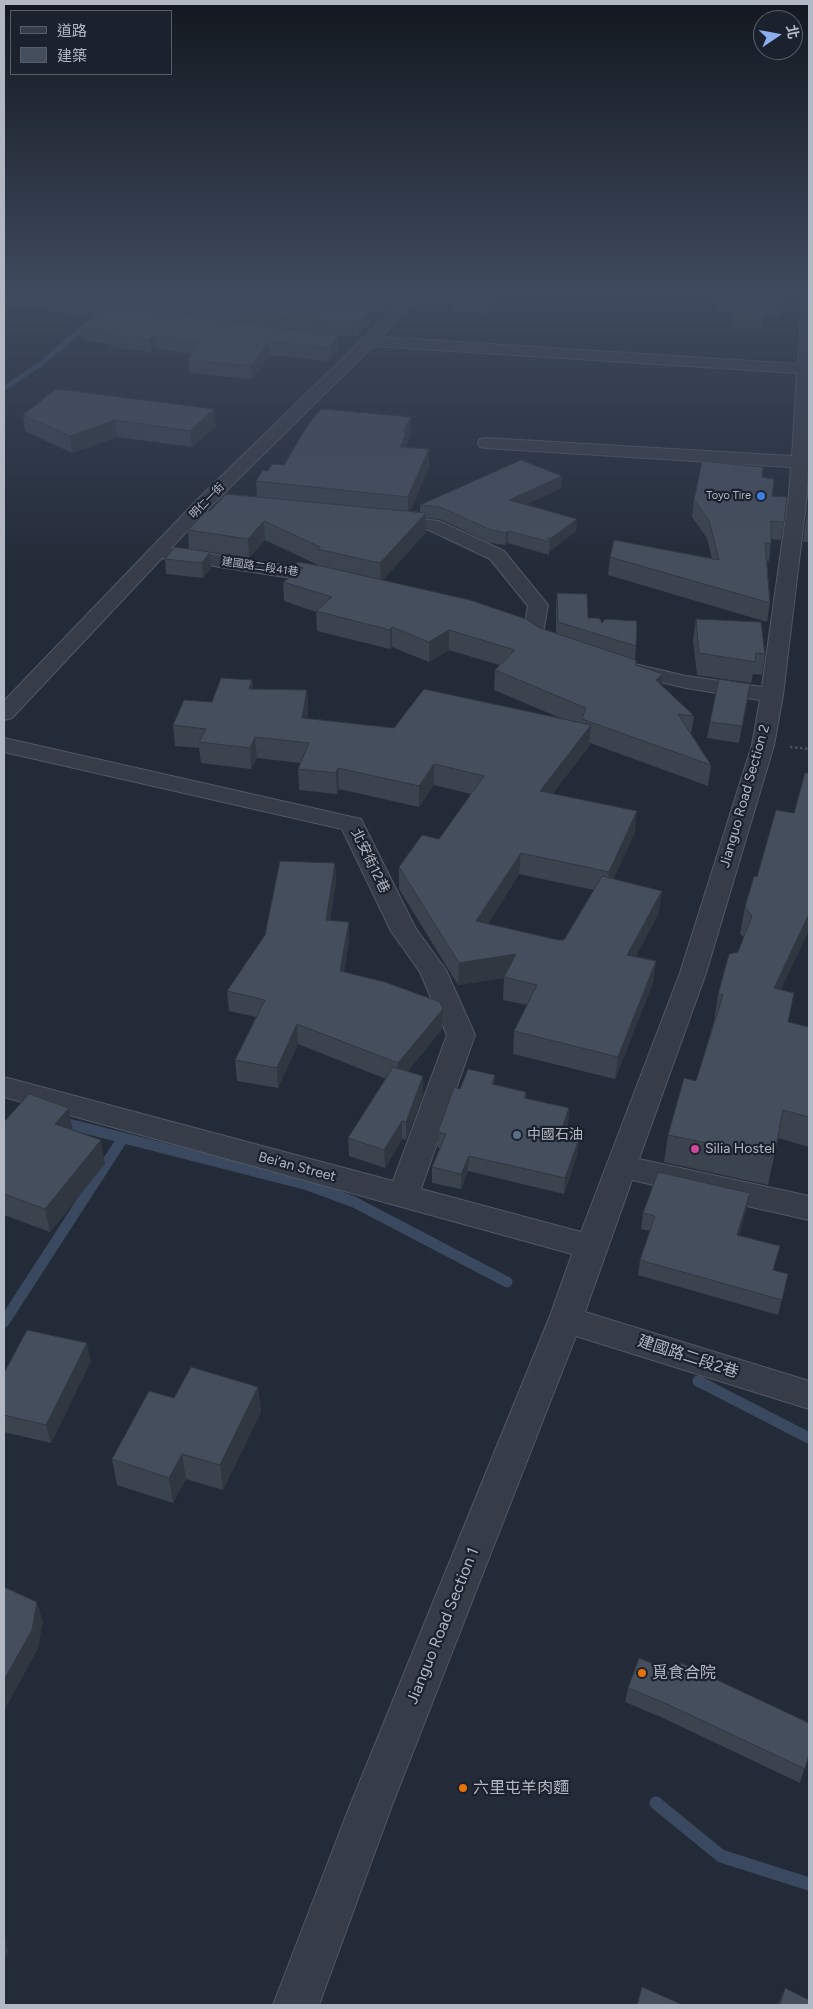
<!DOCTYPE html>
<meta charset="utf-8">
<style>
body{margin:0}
#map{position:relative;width:813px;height:2009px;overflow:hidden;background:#232b38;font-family:Figtree,"Noto Sans TC",sans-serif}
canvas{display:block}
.frame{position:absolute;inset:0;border:5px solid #b2b8c4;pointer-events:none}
.legend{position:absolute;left:10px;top:10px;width:162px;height:65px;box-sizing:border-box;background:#1c222d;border:1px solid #585e69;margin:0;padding:6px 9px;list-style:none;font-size:15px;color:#b2b8c4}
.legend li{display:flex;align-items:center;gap:10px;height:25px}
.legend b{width:25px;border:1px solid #585e69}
.north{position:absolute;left:753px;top:10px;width:50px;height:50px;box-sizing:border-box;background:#1c222d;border:1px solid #585e69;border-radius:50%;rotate:78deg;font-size:14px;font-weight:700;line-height:20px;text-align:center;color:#b2b8c4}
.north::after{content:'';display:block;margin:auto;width:18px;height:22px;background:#8cadee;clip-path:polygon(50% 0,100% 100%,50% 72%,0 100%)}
</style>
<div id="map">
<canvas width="813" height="2009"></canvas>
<div class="frame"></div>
<ul class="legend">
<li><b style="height:6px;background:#373d48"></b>道路</li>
<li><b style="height:14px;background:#454e5c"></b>建築</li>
</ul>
<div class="north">北</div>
</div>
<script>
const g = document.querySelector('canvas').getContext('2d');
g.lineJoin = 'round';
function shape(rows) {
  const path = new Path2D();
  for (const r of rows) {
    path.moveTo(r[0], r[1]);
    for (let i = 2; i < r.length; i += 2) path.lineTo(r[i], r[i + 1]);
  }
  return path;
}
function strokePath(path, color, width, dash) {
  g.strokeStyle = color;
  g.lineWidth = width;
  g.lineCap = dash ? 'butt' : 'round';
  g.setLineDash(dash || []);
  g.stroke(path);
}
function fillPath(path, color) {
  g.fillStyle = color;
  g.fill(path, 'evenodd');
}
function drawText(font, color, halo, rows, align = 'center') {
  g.font = font + ' Figtree,"Noto Sans TC",sans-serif';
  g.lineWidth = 4.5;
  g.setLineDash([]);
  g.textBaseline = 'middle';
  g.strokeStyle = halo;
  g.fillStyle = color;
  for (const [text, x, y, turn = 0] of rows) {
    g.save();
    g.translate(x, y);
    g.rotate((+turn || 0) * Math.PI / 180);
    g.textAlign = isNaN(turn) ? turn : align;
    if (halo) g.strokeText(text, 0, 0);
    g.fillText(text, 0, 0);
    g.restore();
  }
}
strokePath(shape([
 [4,388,41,364,88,323]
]), '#3a4860', 5);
strokePath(shape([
 [61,1122,308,1185,354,1202,507,1282],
 [4,1322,123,1138],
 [698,1381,809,1438]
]), '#3a4860', 11);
strokePath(shape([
 [656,1803,721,1856,809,1884]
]), '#3a4860', 13);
const minor = shape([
 [4,295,136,313,141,314,143,317,141,320,136,321,4,303,4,295],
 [408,295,423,295,381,337,798,364,802,295,809,295,809,443,807,494,783,695,774,745,706,973,639,1159,809,1196,809,1220,632,1180,585,1312,809,1381,809,1409,576,1336,391,1808,319,2005,273,2005,349,1808,550,1316,572,1254,4,1097,4,1077,393,1181,447,1035,420,972,391,931,342,829,4,752,4,738,361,819,416,929,446,970,475,1035,421,1189,581,1232,680,973,752,745,760,700,686,688,619,672,615,668,619,664,626,662,686,676,762,687,789,494,791,467,486,448,480,447,478,443,480,439,486,438,792,456,797,373,373,346,211,506,171,548,330,572,337,574,340,578,337,582,330,584,162,558,12,718,4,720,4,701,199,498,408,295],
 [389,516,439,521,504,551,548,605,543,633,540,637,533,639,526,637,523,633,528,606,490,559,429,530,383,525,380,521,383,517,389,516]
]);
strokePath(minor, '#525863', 2);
strokePath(shape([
 [790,747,809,749]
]), '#455458', 2.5, [2.5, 2.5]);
fillPath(minor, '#373d48');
fillPath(shape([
 [53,295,405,295,400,300,393,300,387,311,380,311,370,310,370,323,358,336,348,335,347,337,241,324,338,336,338,349,329,361,270,355,252,379,189,373,188,360,191,354,155,348,151,352,111,347,111,344,81,340,80,327,106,306,90,304,90,301,53,296],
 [419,295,449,295,448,303,419,302],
 [451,295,495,295,488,313,450,310,450,298],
 [717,295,781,295,778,317,764,316,762,328,733,327,731,313,716,312],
 [23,415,216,426,192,447,117,437,72,453,25,431],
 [411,435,406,445,406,447,429,449,429,467,410,511,420,512,420,505,562,476,561,488,525,505,576,531,549,552,549,555,508,543,505,545,490,543,440,519,426,518,426,532,383,580,556,634,556,609,557,593,588,618,602,623,636,646,635,660,636,665,663,674,662,686,694,716,691,734,711,765,708,786,590,743,589,746,553,793,635,832,613,879,659,913,636,956,656,961,653,983,615,1079,513,1054,514,1031,527,1005,503,1000,504,978,458,985,399,889,399,867,439,839,471,794,434,785,419,807,339,789,337,794,299,790,298,769,301,763,257,758,251,769,201,763,199,748,175,746,173,725,212,702,252,680,253,689,307,690,308,711,307,718,394,728,565,720,494,690,495,670,499,665,449,650,429,662,392,647,390,649,317,631,316,612,284,601,283,582,294,574,294,565,318,565,265,540,249,558,189,549,188,530,210,511,257,497,256,481,268,471,284,465],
 [519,874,594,890,564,940,558,940,488,924],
 [762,477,772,496,784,522,781,540,771,539,769,561,767,561,770,603,767,622,608,575,610,557,712,558,707,538,692,517,694,500],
 [809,498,809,542,803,542],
 [210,552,211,568,203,578,166,574,165,559],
 [696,619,765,654,762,675,753,674,751,683,697,675,693,640],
 [750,684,739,743,707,738,710,722],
 [794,813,809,930,781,989,788,1022,809,1027,809,1147,778,1138,768,1185,664,1162,668,1135,696,1081,714,1021,718,994,738,952,744,937,740,934,745,907,757,877],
 [335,863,336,882,330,921,349,941,344,972,442,1029,408,1071,423,1094,406,1140,402,1139,385,1168,349,1156,348,1138,386,1079,298,1044,278,1088,237,1081,235,1060,256,1017,229,1011,227,991],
 [495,1075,495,1085,526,1092,526,1098,569,1108,568,1124,564,1135,579,1139,577,1155,564,1194,468,1171,461,1189,432,1183,432,1167,440,1148,438,1148,438,1132,460,1089],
 [4,1122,73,1131,105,1164,50,1232,4,1215],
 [747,1208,739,1235,774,1271,788,1274,778,1315,638,1275,640,1260,650,1231,641,1229,643,1213],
 [91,1361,51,1443,4,1432,4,1373],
 [258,1387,261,1412,223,1490,186,1479,173,1503,117,1485,112,1459,174,1398],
 [628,1688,809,1754,800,1783,663,1718,625,1702],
 [785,1988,809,2005,778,2005]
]), '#3b434f');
fillPath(shape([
 [388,295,393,295,393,300,387,311,387,298],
 [400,295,405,295,400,300],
 [491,295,495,295,488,313,489,301],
 [370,310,370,323,358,336,358,323],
 [348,322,348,335,347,337,347,324],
 [154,336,155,348,151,352,150,339],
 [338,336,338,349,329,361,329,348],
 [269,342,270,355,252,379,251,366],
 [214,409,216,426,192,447,190,431],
 [411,417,411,435,406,445,406,451,400,447,403,432],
 [115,420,117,437,72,453,70,436],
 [429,449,429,467,408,516,408,497],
 [562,476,561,488,508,512,509,500],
 [426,513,426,532,381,583,380,563],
 [577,519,576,531,549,552,550,539],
 [264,521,265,540,249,558,248,539],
 [508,531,508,543,505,545,506,533],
 [210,552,211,568,203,578,202,563],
 [392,627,392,647,390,649,390,630],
 [449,630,449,650,429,662,429,642],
 [663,674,661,694,656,680],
 [252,680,254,700,249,689],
 [750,684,748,700,739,743,742,726],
 [307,690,308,711,303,739,302,718],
 [591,725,589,746,538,812,540,791],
 [255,737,257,758,251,769,250,748],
 [434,764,434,785,419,807,419,786],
 [338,768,339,789,337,794,336,773],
 [637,811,635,832,607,893,609,872],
 [521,853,519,874,476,943,476,921],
 [335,863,336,882,327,940,326,920],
 [662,891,659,913,625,977,627,955],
 [809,914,809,930,769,1015,774,988],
 [349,922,349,941,341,991,340,971],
 [516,954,515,976,458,985,459,963],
 [656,961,653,983,615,1079,618,1057],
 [443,1009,442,1029,398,1083,398,1063],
 [297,1024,298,1044,278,1088,277,1068],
 [495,1075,495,1090,492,1084],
 [423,1076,423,1094,406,1140,406,1122],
 [69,1108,73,1132,55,1124],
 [569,1108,568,1124,558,1150,560,1134],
 [402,1121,402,1139,385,1168,384,1150],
 [579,1139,577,1155,564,1194,565,1178],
 [101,1140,105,1164,50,1232,45,1209],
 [469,1156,468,1171,461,1189,461,1174],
 [750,1193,747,1208,734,1250,737,1235],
 [87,1343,91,1361,51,1443,46,1425],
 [258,1387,261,1412,223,1490,220,1465],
 [182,1454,186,1479,173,1503,169,1478],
 [37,1602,43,1622,38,1649,4,1711,4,1680],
 [4,1929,8,1953,4,1959]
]), '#303740');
const building = shape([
 [121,295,244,295,370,310,358,323,348,322,347,324,121,295],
 [355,295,388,295,387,298,380,298,355,295],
 [451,295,491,295,489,301,450,298,451,295],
 [718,295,781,295,780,302,762,301,764,314,734,312,733,298,718,297,718,295],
 [106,306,338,336,329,348,269,342,251,366,188,360,197,342,154,336,150,339,110,335,113,332,80,327,106,306],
 [56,389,214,409,190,431,115,420,70,436,23,415,56,389],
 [321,409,411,417,403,432,406,433,400,447,429,449,408,497,256,481,263,470,268,471,272,464,284,465,308,425,321,409],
 [521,460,562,476,509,500,577,519,550,539,547,538,550,542,508,531,506,533,491,530,440,507,420,505,521,460],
 [702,461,763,467,762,477,774,479,772,496,787,497,784,522,771,521,771,543,765,543,770,603,610,557,614,540,719,560,709,520,694,500,702,461],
 [226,494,426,513,380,563,317,549,320,547,264,521,248,539,188,530,207,510,210,511,226,494],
 [809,500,809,519,807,519,809,500],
 [175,547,210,552,202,563,165,559,175,547],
 [298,562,321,566,470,600,526,619,540,628,636,660,636,665,663,674,656,680,694,716,678,714,711,765,582,719,586,708,495,670,515,650,449,630,429,642,392,627,390,630,316,611,332,597,283,582,303,568,294,565,298,562],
 [557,593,587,594,588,618,599,618,602,623,605,619,637,621,636,646,558,622,557,593],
 [696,619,761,622,765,654,756,653,755,662,699,653,696,619],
 [221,678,252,680,249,689,307,690,302,718,394,728,424,689,591,725,540,791,637,811,609,872,521,853,476,921,558,940,564,940,602,876,662,891,627,955,656,961,618,1057,514,1031,537,985,504,977,516,954,459,963,399,867,422,835,439,839,484,776,434,764,419,786,338,768,336,773,298,769,309,743,255,737,250,748,199,742,206,729,173,725,184,700,212,702,221,678],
 [719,679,750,684,742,726,710,722,719,679],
 [805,773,809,773,809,914,774,988,794,993,788,1022,809,1027,809,1117,783,1110,774,1157,668,1135,684,1078,696,1081,723,995,718,994,729,954,738,952,752,916,745,907,754,876,757,877,776,810,794,813,805,773],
 [280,861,335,863,326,920,349,922,340,971,385,982,440,1002,443,1009,398,1063,297,1024,277,1068,235,1060,265,1000,227,991,265,935,280,861],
 [393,1067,423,1076,406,1122,402,1121,384,1150,348,1138,393,1067],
 [468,1069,495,1075,492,1084,526,1092,524,1098,569,1108,560,1134,579,1139,565,1178,469,1156,461,1174,432,1167,446,1134,438,1132,454,1087,460,1089,468,1069],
 [29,1094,69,1108,55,1124,101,1140,45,1209,4,1194,4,1122,29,1094],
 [658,1172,750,1193,737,1235,780,1246,773,1270,788,1274,782,1300,640,1260,655,1216,643,1213,658,1172],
 [27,1330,87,1343,46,1425,4,1415,4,1373,27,1330],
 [191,1367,258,1387,220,1465,182,1454,169,1478,112,1459,149,1391,174,1398,191,1367],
 [4,1587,37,1602,32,1630,4,1680,4,1587],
 [639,1658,678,1674,681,1663,809,1723,809,1754,805,1769,667,1704,628,1688,639,1658],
 [642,1987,683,2005,637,2005,642,1987],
 [785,1988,809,2000,809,2005,780,2005,785,1988]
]);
fillPath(building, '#454e5c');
strokePath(building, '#303740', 1);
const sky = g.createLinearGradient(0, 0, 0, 577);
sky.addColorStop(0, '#13181f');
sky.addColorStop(0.51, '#3f4a5e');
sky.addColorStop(1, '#3f4a5e00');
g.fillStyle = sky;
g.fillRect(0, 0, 813, 577);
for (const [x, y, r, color] of [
 [761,496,5,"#3f7fe0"],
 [517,1135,5,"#5c6f8a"],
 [695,1149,5,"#d1479c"],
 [642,1673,5,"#e8710a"],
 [463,1788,5,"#e8710a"]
]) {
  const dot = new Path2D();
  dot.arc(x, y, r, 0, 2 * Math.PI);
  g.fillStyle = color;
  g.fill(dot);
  strokePath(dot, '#1c222d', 2);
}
drawText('11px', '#b2b8c4', '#1c222d', [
 ["Toyo Tire",751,496]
], 'right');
drawText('11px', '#b2b8c4', '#1c222d', [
 ["明仁一街",207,501,-46],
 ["建國路二段41巷",260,567,8]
]);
drawText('14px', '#b2b8c4', '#1c222d', [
 ["Jianguo Road Section 2",745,796,-74],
 ["北安街12巷",370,861,64],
 ["Bei’an Street",297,1167,15]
]);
drawText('14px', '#b2b8c4', '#1c222d', [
 ["中國石油",527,1135],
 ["Silia Hostel",705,1149]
], 'left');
drawText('16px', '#b2b8c4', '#1c222d', [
 ["建國路二段2巷",688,1357,18],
 ["Jianguo Road Section 1",443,1626,-68]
]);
drawText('16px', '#b2b8c4', '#1c222d', [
 ["覓食合院",652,1673],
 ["六里屯羊肉麵",473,1788]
], 'left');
</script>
